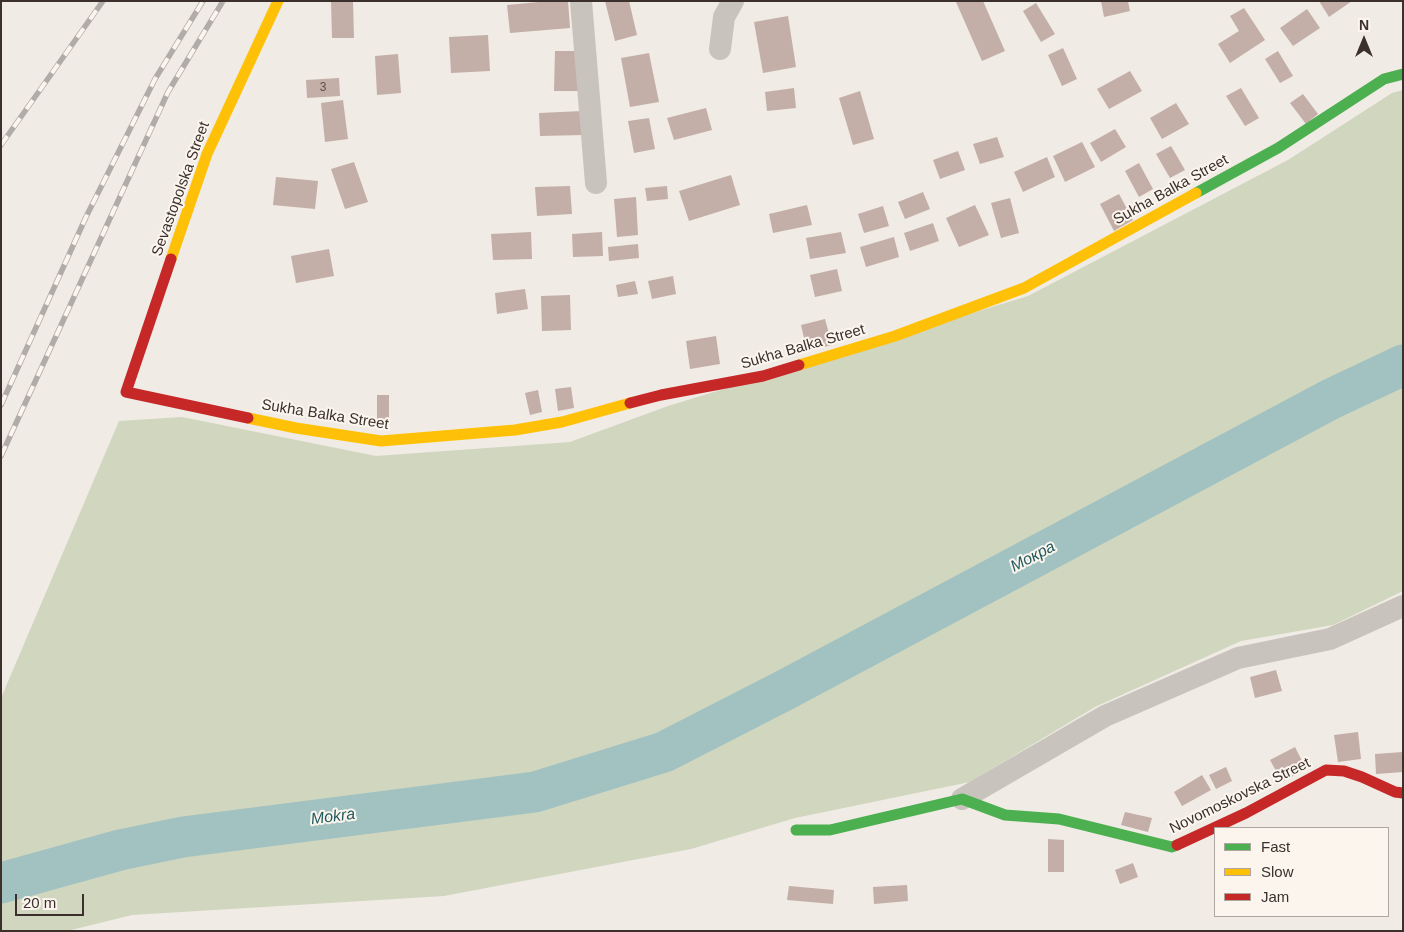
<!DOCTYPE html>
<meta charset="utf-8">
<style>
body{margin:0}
#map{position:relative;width:1404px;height:932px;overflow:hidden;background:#f0ebe5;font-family:Arial,sans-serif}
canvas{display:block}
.frame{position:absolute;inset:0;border:2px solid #3b302b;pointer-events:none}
.legend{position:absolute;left:1214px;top:827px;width:175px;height:90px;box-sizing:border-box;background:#fbf5ee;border:1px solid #aea6a0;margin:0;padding:6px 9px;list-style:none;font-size:15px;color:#3b302b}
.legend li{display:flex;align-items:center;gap:10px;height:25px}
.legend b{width:25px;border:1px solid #aea6a0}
.north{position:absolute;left:1339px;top:15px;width:50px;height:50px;-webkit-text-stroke:4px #fbf5ee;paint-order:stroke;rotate:0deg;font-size:14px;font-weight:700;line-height:20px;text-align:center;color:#3b302b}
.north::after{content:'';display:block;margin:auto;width:18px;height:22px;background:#3b302b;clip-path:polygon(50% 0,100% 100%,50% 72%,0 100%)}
.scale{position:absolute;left:15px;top:894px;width:69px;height:22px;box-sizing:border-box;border:2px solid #3b302b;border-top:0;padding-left:6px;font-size:15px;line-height:18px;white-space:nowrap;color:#3b302b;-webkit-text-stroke:4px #fbf5ee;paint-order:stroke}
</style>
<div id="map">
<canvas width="1404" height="932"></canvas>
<div class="frame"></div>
<ul class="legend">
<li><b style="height:6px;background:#4caf50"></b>Fast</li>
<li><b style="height:6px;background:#ffc107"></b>Slow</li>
<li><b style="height:6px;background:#c62828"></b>Jam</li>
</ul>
<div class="north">N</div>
<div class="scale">20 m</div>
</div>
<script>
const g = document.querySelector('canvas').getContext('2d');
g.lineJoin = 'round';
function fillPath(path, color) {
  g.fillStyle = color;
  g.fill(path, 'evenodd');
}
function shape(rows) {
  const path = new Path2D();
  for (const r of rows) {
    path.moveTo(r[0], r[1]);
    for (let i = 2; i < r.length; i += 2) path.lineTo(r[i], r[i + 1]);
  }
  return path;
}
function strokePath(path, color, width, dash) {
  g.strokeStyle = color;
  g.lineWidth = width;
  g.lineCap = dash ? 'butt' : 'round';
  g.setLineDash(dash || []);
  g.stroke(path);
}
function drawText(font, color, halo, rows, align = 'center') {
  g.font = font + ' Arial,sans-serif';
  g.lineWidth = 4;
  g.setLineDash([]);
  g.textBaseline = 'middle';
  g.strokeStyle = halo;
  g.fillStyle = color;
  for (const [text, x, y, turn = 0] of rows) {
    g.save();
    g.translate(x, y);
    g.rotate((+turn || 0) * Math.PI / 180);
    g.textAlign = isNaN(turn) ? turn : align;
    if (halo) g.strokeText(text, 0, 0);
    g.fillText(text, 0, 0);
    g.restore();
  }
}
fillPath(shape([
 [1403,90,1403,591,1333,625,1241,641,1095,707,970,782,795,818,691,849,444,896,132,915,67,931,1,931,1,698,119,421,182,417,376,456,570,442,668,406,1028,296,1288,160,1392,93]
]), '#d1d6bf');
strokePath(shape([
 [1,883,120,850,183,837,535,792,664,752,783,691,1331,399,1403,365]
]), '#a1c2c1', 41);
fillPath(shape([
 [331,1,353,1,354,38,332,38],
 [549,1,568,1,570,28,510,33,507,5],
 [605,1,629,1,637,35,615,41],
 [958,1,983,1,1005,51,982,61,956,2],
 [1101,1,1128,1,1130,11,1104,17],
 [1319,1,1352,1,1329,17],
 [1036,3,1055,34,1041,42,1023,11],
 [1244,8,1265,40,1230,63,1218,44,1239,31,1230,16],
 [1307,9,1320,28,1293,46,1280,28],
 [788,16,796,67,763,73,754,22],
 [488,35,490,71,451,73,449,37],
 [1063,48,1077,79,1062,86,1048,55],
 [555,51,579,51,578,91,554,91],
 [1278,51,1293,76,1280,83,1265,59],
 [649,53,659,102,630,107,621,58],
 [398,54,401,93,377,95,375,56],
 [1130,71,1142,91,1109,109,1097,89],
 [339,78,340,96,307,98,306,80],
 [794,88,796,108,767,111,765,92],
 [1241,88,1259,118,1245,126,1226,96],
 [860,91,874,139,853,145,839,98],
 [1303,94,1318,114,1306,124,1290,103],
 [343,100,348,139,325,142,321,103],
 [1176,103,1189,124,1162,139,1150,118],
 [706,108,712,130,674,140,667,118],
 [583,111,584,135,540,136,539,113],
 [649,118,655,149,634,153,628,121],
 [1115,129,1126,147,1101,162,1090,143],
 [997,137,1004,157,980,164,973,144],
 [1082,142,1095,167,1065,182,1053,156],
 [1171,146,1185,170,1170,178,1156,154],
 [958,151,965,170,940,179,933,160],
 [1047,157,1055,177,1023,192,1014,172],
 [354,162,368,202,345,209,331,169],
 [1139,163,1153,189,1139,197,1125,171],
 [731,175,740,205,689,221,679,191],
 [276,177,318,181,315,209,273,205],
 [570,186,572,214,537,216,535,187],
 [667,186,668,199,647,201,645,188],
 [923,192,930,209,905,219,898,202],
 [1119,194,1133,220,1114,231,1100,204],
 [636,197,638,235,617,237,614,199],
 [1010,198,1019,233,1001,238,991,203],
 [807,205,812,225,773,233,769,214],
 [975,205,989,235,959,247,946,218],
 [883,206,889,226,864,233,858,214],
 [933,223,939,241,910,251,904,233],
 [531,232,532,259,493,260,491,234],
 [602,232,603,256,573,257,572,234],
 [841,232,846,253,810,259,806,238],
 [894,237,899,257,866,267,860,247],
 [638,244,639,258,609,261,608,247],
 [329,249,334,276,296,283,291,256],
 [837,269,842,291,815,297,810,275],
 [673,276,676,294,652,299,648,281],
 [635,281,638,294,618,297,616,285],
 [525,289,528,309,497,314,495,293],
 [570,295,571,330,542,331,541,296],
 [825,319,832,345,807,351,801,325],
 [716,336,720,364,690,369,686,341],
 [571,387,574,408,558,411,555,389],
 [538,390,542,412,530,415,525,393],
 [377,395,389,395,389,419,377,419],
 [1276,670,1282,691,1255,698,1250,677],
 [1358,732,1361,759,1338,762,1334,735],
 [1295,747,1306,769,1282,782,1270,760],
 [1403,752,1403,772,1376,774,1375,754],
 [1226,767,1232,781,1216,789,1209,775],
 [1202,775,1211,790,1182,806,1174,792],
 [1125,812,1152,818,1148,832,1121,825],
 [1048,839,1064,840,1064,872,1048,872],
 [1133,863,1138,877,1120,884,1115,870],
 [907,885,908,901,874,904,873,887],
 [789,886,834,890,833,904,787,900]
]), '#c3afa7');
strokePath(shape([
 [581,1,596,183],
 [720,49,724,17,733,1],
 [962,799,1105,716,1238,658,1330,639,1403,606]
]), '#c9c3be', 22);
strokePath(shape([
 [1196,193,1278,148,1384,79,1403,74],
 [796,830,830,830,962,799,1005,815,1059,819,1172,847,1177,845]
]), '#4caf50', 11);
strokePath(shape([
 [171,259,207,154,278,1],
 [799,365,895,336,1024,288,1196,193],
 [248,418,296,428,381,441,515,430,562,422,630,403]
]), '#ffc107', 11);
strokePath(shape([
 [171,259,126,392,248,418],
 [630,403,661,395,763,376,799,365],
 [1177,845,1246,813,1326,770,1344,771,1362,777,1395,792,1403,793]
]), '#c62828', 11);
const rail = shape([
 [1,145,103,1],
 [1,405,86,217,155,79,203,1],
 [1,456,168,92,223,1]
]);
strokePath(rail, '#b1aca8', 5.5);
strokePath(rail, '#fbf5ee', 4, [11]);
drawText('12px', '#5d504a', null, [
 ["3",323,88]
]);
drawText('15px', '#3b302b', '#fbf5ee', [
 ["Sevastopolska Street",181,189,-70],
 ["Sukha Balka Street",1171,190,-29],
 ["Sukha Balka Street",803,347,-16],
 ["Sukha Balka Street",325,415,9],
 ["Novomoskovska Street",1240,796,-26]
]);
drawText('italic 16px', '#1f5a5e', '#fbf5ee', [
 ["Мокра",1033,557,-28],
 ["Mokra",333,817,-7]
]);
</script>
